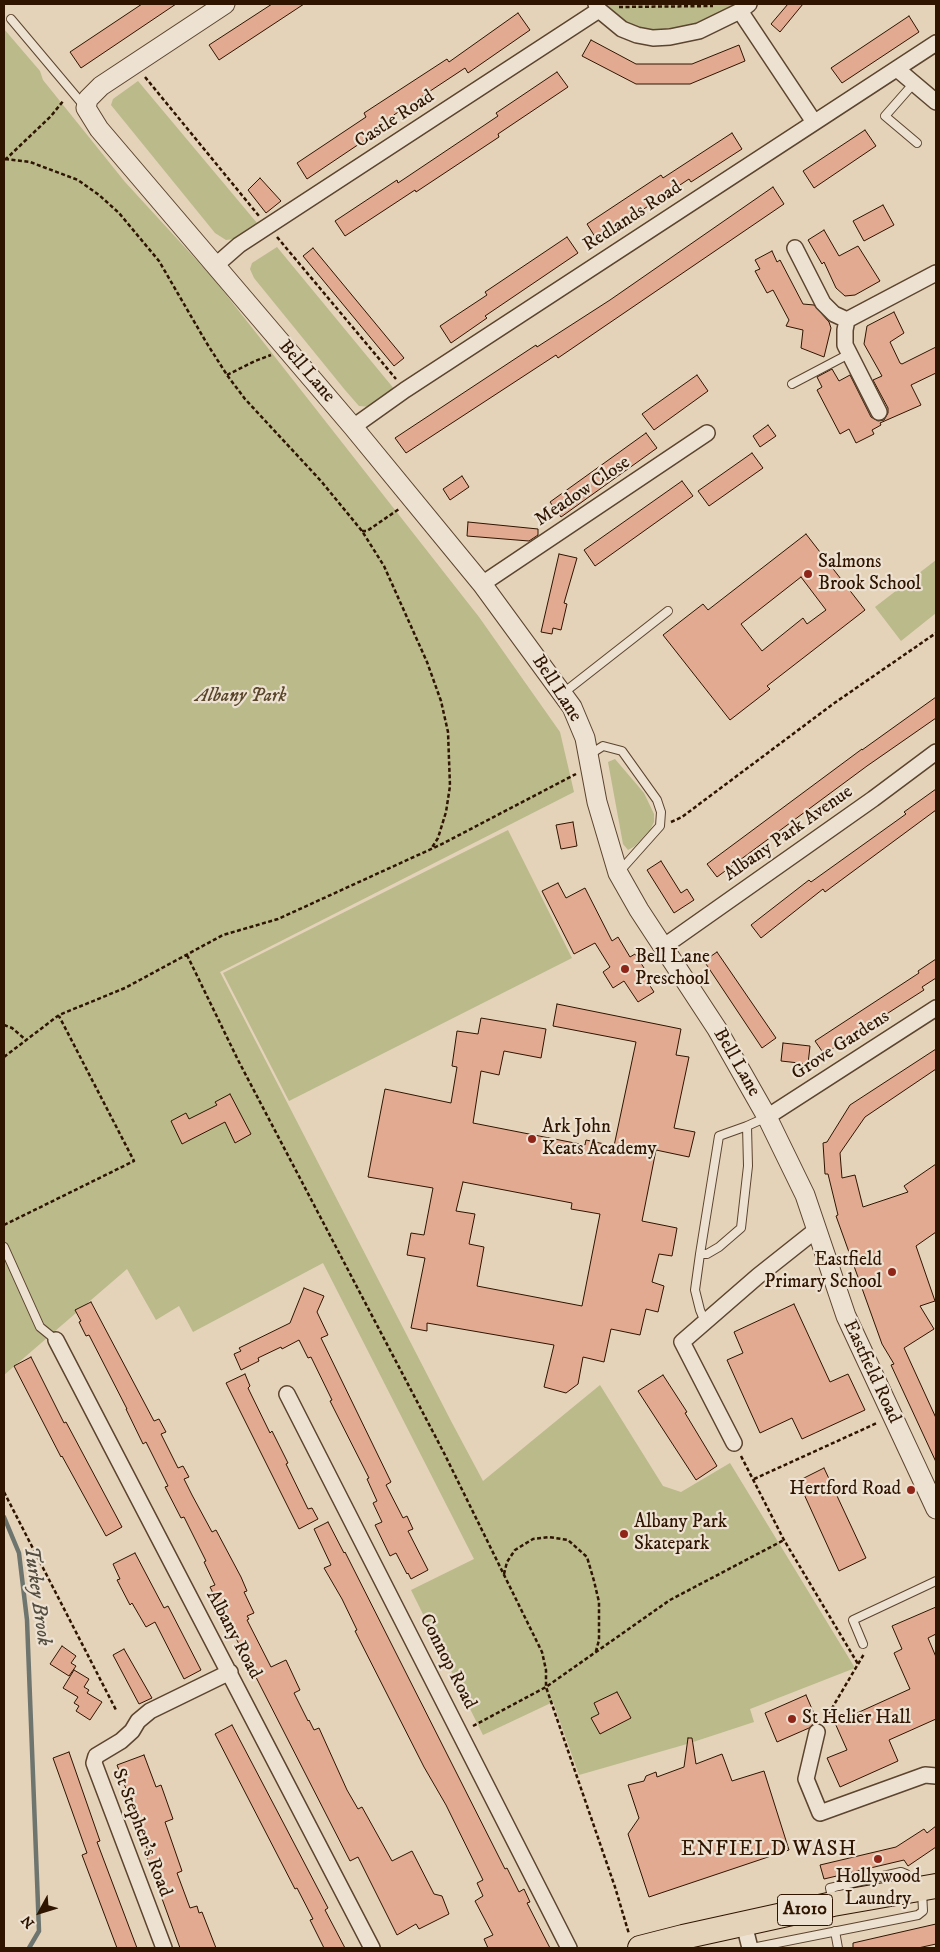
<!DOCTYPE html>
<style>
body{margin:0}
#map{position:relative;width:940px;height:1952px;overflow:hidden;background:#e4d2b9;font-family:"IM FELL DW Pica",serif}
canvas{display:block}
.frame{position:absolute;inset:0;border:5px solid #2f1400;pointer-events:none}
.north{position:absolute;left:15px;top:1887px;width:50px;height:50px;-webkit-text-stroke:4px #ede2d2;paint-order:stroke;rotate:231deg;font-size:14px;font-weight:700;line-height:20px;text-align:center;color:#2f1400}
.north::after{content:'';display:block;margin:auto;width:18px;height:22px;background:#2f1400;clip-path:polygon(50% 0,100% 100%,50% 72%,0 100%)}
</style>
<div id="map">
<canvas width="940" height="1952"></canvas>
<div class="frame"></div>
<div class="north">N</div>
</div>
<script>
const g = document.querySelector('canvas').getContext('2d');
g.lineJoin = 'round';
function fillPath(path, color) {
  g.fillStyle = color;
  g.fill(path, 'evenodd');
}
function shape(rows) {
  const path = new Path2D();
  for (const r of rows) {
    path.moveTo(r[0], r[1]);
    for (let i = 2; i < r.length; i += 2) path.lineTo(r[i], r[i + 1]);
  }
  return path;
}
function strokePath(path, color, width, dash) {
  g.strokeStyle = color;
  g.lineWidth = width;
  g.lineCap = dash ? 'butt' : 'round';
  g.setLineDash(dash || []);
  g.stroke(path);
}
function drawText(font, color, halo, rows, align = 'center') {
  g.font = font + ' "IM FELL DW Pica",serif';
  g.lineWidth = 4.5;
  g.setLineDash([]);
  g.textBaseline = 'middle';
  g.strokeStyle = halo;
  g.fillStyle = color;
  for (const [text, x, y, turn = 0] of rows) {
    g.save();
    g.translate(x, y);
    g.rotate((+turn || 0) * Math.PI / 180);
    g.textAlign = isNaN(turn) ? turn : align;
    if (halo) g.strokeText(text, 0, 0);
    g.fillText(text, 0, 0);
    g.restore();
  }
}
fillPath(shape([
 [603,4,739,4,710,21,675,31,646,32,629,25,611,14],
 [4,29,40,71,43,80,125,182,213,278,479,617,560,732,574,792,220,972,451,1421,483,1481,600,1385,663,1486,681,1492,730,1463,855,1668,750,1709,754,1722,687,1744,579,1775,553,1702,483,1735,411,1590,474,1559,323,1263,193,1332,179,1306,156,1320,127,1269,4,1375],
 [138,81,257,223,233,239,226,240,215,233,111,105,113,99],
 [277,247,395,390,370,407,359,406,345,390,254,278,250,269,252,263],
 [936,560,936,613,901,641,875,607],
 [615,759,644,793,654,814,654,822,650,830,635,846,628,850,623,844,608,762],
 [508,830,572,958,289,1101,223,973]
]), '#baba8b');
strokePath(shape([
 [4,1517,19,1553,27,1620,39,1931,29,1948]
]), '#6d756e', 4.5);
const building = shape([
 [142,4,176,4,81,68,70,52,142,4],
 [272,4,304,4,219,60,209,45,272,4],
 [788,4,803,4,780,32,771,24,788,4],
 [518,13,530,30,468,73,465,68,365,134,368,138,307,179,297,163,366,117,364,113,447,59,449,62,518,13],
 [909,16,919,32,842,83,831,68,909,16],
 [591,40,636,64,692,64,739,45,745,61,690,84,636,84,582,56,591,40],
 [557,72,568,87,498,134,499,137,416,192,415,190,345,236,335,221,397,180,398,183,498,116,496,113,557,72],
 [865,130,876,146,814,188,803,171,865,130],
 [732,133,742,149,691,182,689,179,597,240,587,224,661,175,663,178,732,133],
 [260,178,281,201,266,213,248,190,260,178],
 [773,187,784,204,558,358,556,355,406,453,395,438,536,345,537,347,610,300,773,187],
 [883,205,894,225,864,241,853,221,883,205],
 [824,230,839,256,858,246,880,281,855,295,845,296,836,288,824,262,822,264,808,240,824,230],
 [567,237,578,253,485,316,487,318,451,343,440,326,487,295,485,292,567,237],
 [313,248,404,358,394,366,303,256,313,248],
 [772,251,777,262,780,260,803,304,814,305,829,322,831,328,824,357,801,348,803,330,786,326,789,320,773,290,767,293,755,271,760,269,755,260,772,251],
 [894,312,904,333,890,342,900,363,902,364,936,347,936,373,911,385,921,405,880,423,881,425,872,430,874,434,856,443,849,429,840,434,817,390,822,387,817,377,832,369,839,381,850,375,871,417,878,421,884,420,888,413,888,408,873,380,882,376,864,344,867,326,894,312],
 [697,375,708,391,654,430,642,414,697,375],
 [768,425,776,436,760,447,753,436,768,425],
 [646,433,657,448,561,517,550,502,646,433],
 [752,453,763,468,709,506,698,491,752,453],
 [462,476,469,487,450,500,443,489,462,476],
 [682,481,693,496,595,566,584,550,682,481],
 [468,522,538,529,538,535,529,541,467,536,468,522],
 [806,534,865,610,767,686,770,689,730,720,663,635,703,604,708,610,806,534],
 [801,577,826,610,807,624,803,618,762,651,741,624,801,577],
 [559,554,577,558,564,603,567,604,561,630,553,628,552,634,541,632,559,554],
 [936,697,936,718,867,766,717,877,707,864,862,749,862,750,936,697],
 [936,789,936,810,825,892,823,889,761,938,751,925,809,880,811,882,906,814,904,812,936,789],
 [573,822,577,846,561,849,556,825,573,822],
 [661,861,681,893,687,889,694,900,674,913,647,870,661,861],
 [558,883,566,898,585,888,612,941,618,937,630,957,635,954,644,968,640,970,654,992,638,1002,624,981,613,988,603,972,610,967,595,943,574,954,542,891,558,883],
 [717,952,776,1038,762,1048,704,961,717,952],
 [936,959,936,978,922,987,924,990,824,1054,815,1041,919,973,918,971,936,959],
 [557,1004,681,1029,676,1055,689,1057,674,1128,695,1132,689,1157,656,1150,642,1221,677,1228,672,1256,659,1254,652,1282,664,1286,658,1312,646,1309,640,1335,611,1329,604,1362,583,1357,578,1384,566,1393,544,1387,554,1345,427,1323,427,1331,411,1328,425,1258,407,1255,411,1233,424,1235,433,1188,368,1177,385,1089,451,1103,457,1067,452,1066,457,1031,478,1034,481,1018,546,1029,541,1058,504,1051,499,1075,481,1071,473,1123,585,1145,586,1140,614,1146,636,1042,553,1026,557,1004],
 [463,1182,572,1203,571,1209,600,1214,582,1306,477,1286,484,1247,469,1244,475,1214,456,1211,463,1182],
 [783,1043,810,1046,808,1064,781,1061,783,1043],
 [936,1049,936,1069,865,1117,840,1153,842,1178,855,1175,863,1207,908,1192,904,1186,936,1164,936,1232,916,1246,935,1301,920,1306,934,1329,904,1348,936,1418,936,1462,891,1365,894,1364,882,1344,836,1216,838,1215,828,1174,825,1174,823,1143,827,1142,850,1105,936,1049],
 [230,1094,251,1134,235,1143,225,1122,182,1144,171,1121,186,1113,189,1119,217,1105,215,1102,230,1094],
 [304,1288,324,1296,317,1312,328,1335,321,1338,391,1482,386,1485,403,1518,407,1516,413,1529,408,1531,428,1570,411,1579,408,1573,407,1574,396,1553,390,1556,375,1525,382,1522,373,1503,377,1501,367,1479,369,1478,330,1401,332,1400,311,1357,308,1358,299,1340,282,1349,281,1347,258,1358,259,1361,241,1370,234,1354,241,1351,239,1348,290,1323,304,1288],
 [91,1302,154,1421,159,1419,166,1432,161,1434,178,1468,183,1466,189,1477,184,1479,192,1495,212,1532,216,1530,241,1577,247,1591,244,1592,254,1613,247,1616,249,1619,247,1620,271,1667,286,1660,300,1690,294,1693,308,1721,309,1720,314,1730,319,1728,347,1790,358,1809,362,1807,392,1861,412,1851,434,1894,442,1896,449,1914,419,1929,416,1924,397,1935,358,1857,350,1861,218,1603,210,1587,215,1585,204,1562,206,1561,184,1517,181,1518,165,1487,168,1486,146,1442,143,1444,126,1409,127,1409,89,1335,86,1336,79,1322,81,1321,75,1310,91,1302],
 [794,1304,830,1382,848,1374,865,1410,802,1439,792,1418,760,1433,727,1360,743,1353,734,1332,794,1304],
 [31,1357,64,1423,66,1422,122,1527,106,1536,62,1456,61,1457,14,1366,31,1357],
 [245,1374,250,1386,248,1388,270,1433,272,1431,288,1463,286,1464,308,1509,312,1508,318,1519,299,1529,226,1383,245,1374],
 [663,1375,687,1412,685,1413,717,1466,696,1480,638,1391,663,1375],
 [824,1468,866,1558,839,1571,798,1481,824,1468],
 [328,1522,344,1553,345,1552,505,1869,507,1868,519,1892,524,1889,530,1902,527,1903,550,1948,488,1948,484,1939,493,1935,475,1901,483,1896,477,1883,483,1880,446,1805,424,1767,355,1631,357,1630,342,1599,324,1568,331,1565,314,1529,328,1522],
 [135,1553,164,1608,168,1606,201,1670,184,1679,155,1622,146,1627,132,1603,130,1605,117,1580,120,1579,113,1564,135,1553],
 [936,1607,936,1634,928,1638,936,1657,936,1719,889,1740,898,1761,840,1787,827,1758,847,1750,835,1723,910,1689,894,1653,902,1649,892,1626,936,1607],
 [62,1646,76,1656,71,1663,76,1666,69,1676,50,1664,62,1646],
 [124,1649,152,1698,139,1704,113,1655,124,1649],
 [74,1670,89,1679,84,1687,89,1690,87,1693,102,1702,90,1720,76,1711,79,1706,74,1703,78,1697,63,1688,74,1670],
 [617,1692,631,1718,600,1734,591,1718,599,1714,594,1703,617,1692],
 [806,1695,818,1723,814,1723,809,1728,777,1742,765,1713,806,1695],
 [232,1725,328,1908,325,1910,345,1948,324,1948,310,1920,313,1919,297,1888,295,1889,215,1734,232,1725],
 [688,1738,692,1738,696,1764,722,1754,732,1781,764,1771,789,1850,649,1897,628,1834,639,1818,628,1785,644,1781,646,1776,656,1772,657,1777,684,1767,688,1738],
 [69,1752,100,1841,97,1842,137,1948,117,1948,82,1855,87,1853,53,1758,69,1752],
 [144,1755,156,1787,161,1785,173,1819,165,1822,182,1871,177,1873,190,1908,197,1906,199,1913,202,1912,216,1948,180,1948,145,1852,148,1851,134,1812,130,1813,122,1790,126,1789,117,1765,144,1755],
 [936,1826,936,1847,908,1866,904,1860,824,1879,820,1865,896,1847,924,1829,927,1833,936,1826],
 [936,1924,936,1944,918,1948,853,1948,853,1943,936,1924]
]);
fillPath(building, '#e2aa91');
strokePath(building, '#2f1400', 1);
const service = shape([
 [11,19,85,107],
 [914,83,885,116,917,143],
 [792,384,849,354],
 [562,694,668,611],
 [589,755,603,746,622,751,657,800,661,812,660,826,619,872],
 [747,1126,748,1166,741,1228,719,1247,707,1254,700,1254,719,1136,747,1126,767,1117],
 [4,1247,40,1327,56,1340],
 [700,1254,695,1290,700,1310,705,1322],
 [863,1644,853,1620,936,1581],
 [833,1902,830,1888,901,1872,906,1874,909,1887],
 [835,1931,838,1948],
 [752,1948,918,1915,923,1911,922,1891]
]);
const minor = shape([
 [596,4,599,10,622,29,637,35,653,38,670,37,699,31,740,11,749,4],
 [740,11,814,122],
 [897,69,936,102],
 [795,248,823,303,834,314,847,320,845,330,845,345,879,412],
 [215,266,239,245,599,10],
 [847,320,936,273],
 [353,427,405,390,936,43],
 [482,584,707,433],
 [663,947,873,799,936,752],
 [767,1117,936,1008],
 [56,1340,372,1948],
 [287,1394,569,1948],
 [734,1443,682,1342,758,1276,816,1230],
 [817,1732,806,1779,820,1813,925,1775,936,1776],
 [744,1924,750,1948],
 [164,1948,94,1763,96,1756,121,1741,132,1731,138,1721,150,1711,230,1672]
]);
const tertiary = shape([
 [225,4,101,86,88,99,86,108,99,129,353,427,482,584,572,707,585,738,597,802,618,873,639,910,717,1029,767,1117,805,1195,846,1316,936,1509]
]);
const primary = shape([
 [640,1948,683,1937,833,1904,936,1886]
]);
strokePath(service, '#5c442e', 10);
strokePath(minor, '#5c442e', 18);
strokePath(tertiary, '#5c442e', 21);
strokePath(primary, '#2f1400', 26);
strokePath(shape([
 [619,7,713,6],
 [145,77,259,216],
 [5,159,30,162,78,180,99,195,119,213,159,261,206,342,227,375,245,399,321,481,362,531,384,566,427,662,441,701,448,732,450,786,446,812,438,838,431,849],
 [5,160,51,116,64,100],
 [277,237,396,379],
 [227,375,255,361,271,355],
 [362,531,367,531,399,509],
 [671,822,682,817,833,704,936,633],
 [187,955,238,1060,444,1453,542,1652,546,1670,546,1687,615,1887,629,1934],
 [4,1025,12,1028,26,1040],
 [4,1057,59,1015,125,988,223,935,278,919,440,845,576,774],
 [4,1225,134,1161,59,1016],
 [741,1456,784,1540,858,1664],
 [754,1479,877,1423],
 [4,1492,116,1710],
 [504,1574,507,1562,515,1550,533,1539,549,1537,568,1540,587,1557,594,1581,599,1602,599,1640,596,1651],
 [825,1720,864,1654],
 [473,1726,546,1687,670,1600,784,1540]
]), '#2f1400', 2.5, [4, 2.5]);
strokePath(service, '#ede2d2', 8);
strokePath(minor, '#ede2d2', 15);
strokePath(tertiary, '#ede2d2', 19);
strokePath(primary, '#e4d2b9', 24);
for (const [x, y, r, color] of [
 [808,574,5,"#8f2418"],
 [625,969,5,"#8f2418"],
 [532,1139,5,"#8f2418"],
 [892,1272,5,"#8f2418"],
 [911,1490,5,"#8f2418"],
 [624,1534,5,"#8f2418"],
 [792,1719,5,"#8f2418"],
 [878,1859,5,"#8f2418"]
]) {
  const dot = new Path2D();
  dot.arc(x, y, r, 0, 2 * Math.PI);
  g.fillStyle = color;
  g.fill(dot);
  strokePath(dot, '#ede2d2', 2);
}
for (const [x, y, w] of [
 [805,1910,55]
]) {
  const box = new Path2D();
  box.roundRect(x - w / 2, y - 15.5, w, 31, 4);
  g.fillStyle = '#ede2d2';
  g.fill(box);
  strokePath(box, '#2f1400', 1);
}
drawText('bold 18px', '#2f1400', null, [
 ["A1010",805,1910]
]);
drawText('19px', '#2f1400', '#ede2d2', [
 ["Castle Road",395,120,-33],
 ["Redlands Road",633,217,-33],
 ["Bell Lane",306,372,49],
 ["Meadow Close",583,492,-34],
 ["Bell Lane",556,689,57],
 ["Albany Park Avenue",789,834,-35],
 ["Grove Gardens",841,1046,-33],
 ["Bell Lane",736,1063,60],
 ["Eastfield Road",871,1372,65],
 ["Albany Road",233,1635,62],
 ["Connop Road",447,1662,63],
 ["St Stephen's Road",141,1833,69]
]);
drawText('19px', '#2f1400', '#ede2d2', [
 ["Salmons",818,563],
 ["Brook School",818,585],
 ["Bell Lane",635,958],
 ["Preschool",635,980],
 ["Ark John",542,1128],
 ["Keats Academy",542,1150],
 ["Eastfield",882,1261,"right"],
 ["Primary School",882,1283,"right"],
 ["Hertford Road",901,1490,"right"],
 ["Albany Park",634,1523],
 ["Skatepark",634,1545],
 ["St Helier Hall",802,1719],
 ["Hollywood",878,1878,"center"],
 ["Laundry",878,1900,"center"]
], 'left');
drawText('italic 19px', '#59462a', '#ede2d2', [
 ["Albany Park",241,697]
]);
drawText('italic 20px', '#534d40', '#ede2d2', [
 ["Turkey Brook",36,1596,82]
]);
g.letterSpacing = '1px';
drawText('21px', '#2f1400', '#ede2d2', [
 ["ENFIELD WASH",769,1851]
]);
g.letterSpacing = '0px';
</script>
